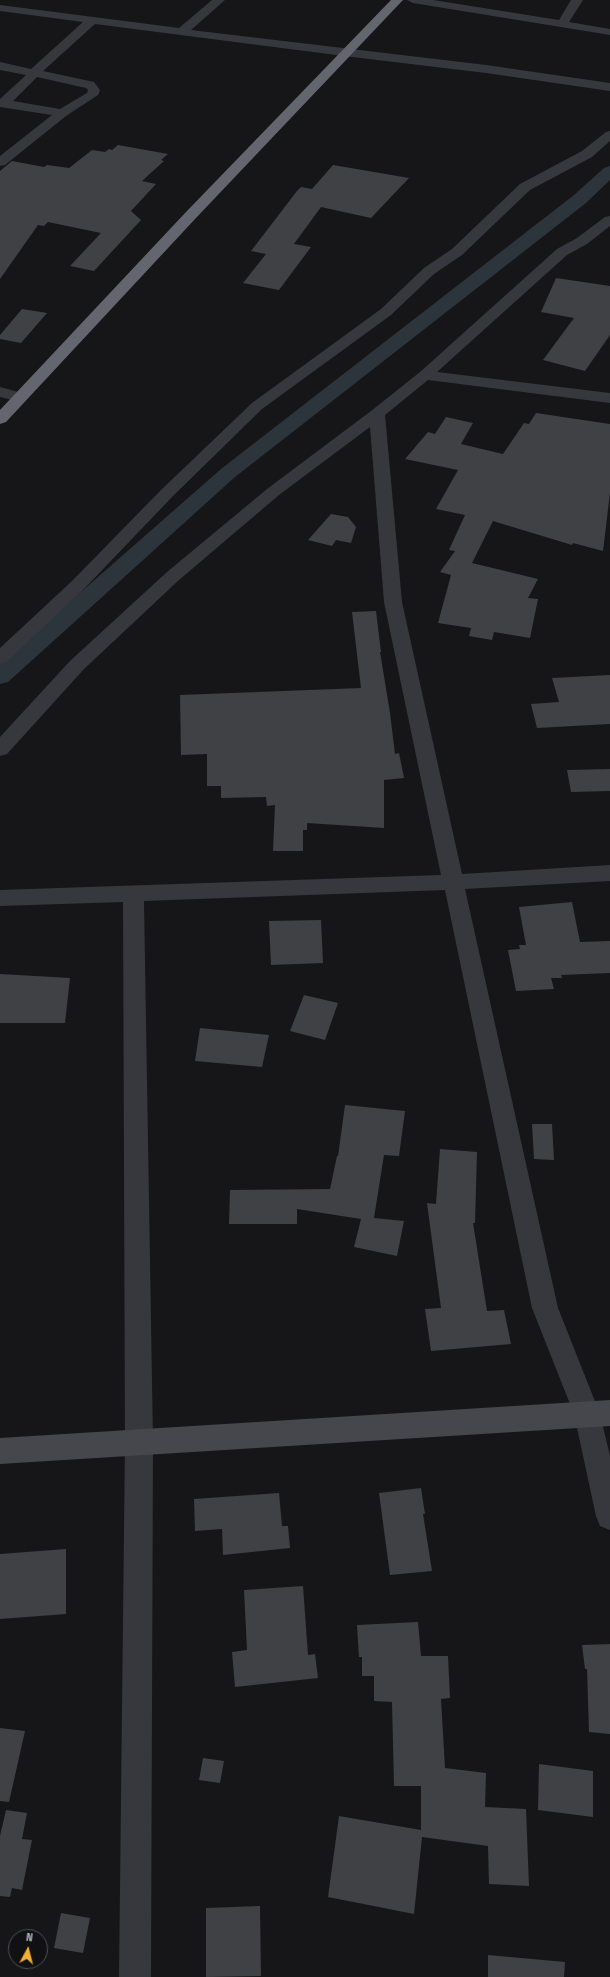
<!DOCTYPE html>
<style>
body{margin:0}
#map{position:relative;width:610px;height:1977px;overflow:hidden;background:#161618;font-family:"Fira Sans Condensed",sans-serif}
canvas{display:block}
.north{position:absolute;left:8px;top:1929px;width:40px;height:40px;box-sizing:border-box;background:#111113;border:1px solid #4d4f55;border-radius:50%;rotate:7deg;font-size:11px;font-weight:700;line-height:16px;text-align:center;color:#a8adb8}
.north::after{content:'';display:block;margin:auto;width:14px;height:18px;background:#f2b134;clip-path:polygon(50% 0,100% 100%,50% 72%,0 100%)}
</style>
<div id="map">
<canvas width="610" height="1977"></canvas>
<div class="north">N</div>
</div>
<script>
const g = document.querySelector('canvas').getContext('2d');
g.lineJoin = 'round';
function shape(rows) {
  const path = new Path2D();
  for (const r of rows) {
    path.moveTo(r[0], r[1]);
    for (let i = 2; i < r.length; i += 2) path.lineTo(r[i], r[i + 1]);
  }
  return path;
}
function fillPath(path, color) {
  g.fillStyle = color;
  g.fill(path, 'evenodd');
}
fillPath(shape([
 [610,166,610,180,586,203,235,477,8,682,0,684,0,663,221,469,574,195,604,168,610,166]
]), '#2c353c');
fillPath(shape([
 [118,145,168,154,161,160,164,161,142,181,156,184,131,211,141,220,94,271,70,266,101,233,48,222,44,226,38,225,0,279,0,171,12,161,44,167,47,165,69,168,92,150,105,152,109,149,112,150],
 [333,165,409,178,371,218,321,207,294,244,311,247,279,290,243,283,266,254,251,251,297,191,301,187,312,189],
 [556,278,610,286,610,335,585,371,543,360,574,318,541,312],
 [22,309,47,313,21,343,0,339,0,335],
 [536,413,610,424,610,493,603,551,573,543,572,545,493,521,472,563,538,579,528,598,538,599,530,638,494,632,492,640,469,636,471,628,438,623,451,575,440,572,455,551,449,550,465,515,436,509,458,470,405,459,428,432,435,434,446,417,473,423,461,444,503,454,524,423,529,424],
 [331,514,348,517,356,527,351,543,336,540,332,546,308,540],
 [376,611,381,652,380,652,390,713,395,754,399,753,404,778,384,780,384,828,307,823,307,830,303,830,303,851,273,851,275,805,267,806,266,797,221,798,221,786,207,786,207,754,181,755,180,695,361,688,352,612],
 [610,675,610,724,537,728,531,704,559,702,552,678],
 [610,769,610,791,571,792,567,770],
 [572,902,580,942,610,941,610,973,561,975,562,978,551,978,554,989,516,991,508,950,520,949,519,945,526,945,519,907],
 [321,920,323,963,271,965,269,921],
 [0,974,70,978,65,1023,0,1023],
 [304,995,338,1003,325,1040,290,1031],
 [200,1028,269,1035,262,1067,195,1061],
 [345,1105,405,1111,399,1156,384,1155,374,1218,404,1221,397,1256,354,1247,361,1219,297,1209,297,1224,229,1224,230,1190,330,1189,337,1156,338,1156],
 [532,1124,552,1124,554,1160,534,1159],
 [440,1149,477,1152,475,1223,473,1223,487,1311,504,1310,511,1344,431,1351,425,1309,441,1308,427,1203,436,1204],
 [421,1488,425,1514,423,1514,432,1571,390,1575,379,1493],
 [279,1493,282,1526,288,1526,290,1548,223,1555,222,1529,195,1531,194,1499],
 [66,1549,66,1614,0,1619,0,1554],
 [303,1586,308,1655,315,1654,318,1678,235,1687,232,1652,247,1650,244,1590],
 [418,1622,421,1656,448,1656,450,1698,441,1699,445,1768,486,1773,485,1807,526,1809,529,1886,489,1884,488,1846,422,1837,414,1914,328,1897,339,1816,421,1830,421,1786,394,1786,392,1702,374,1701,374,1676,362,1676,362,1657,359,1657,357,1625],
 [610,1644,610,1734,589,1732,587,1669,585,1669,582,1645],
 [0,1728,25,1731,9,1802,0,1801],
 [203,1758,224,1761,220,1783,199,1780],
 [539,1764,593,1771,593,1817,538,1810],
 [6,1810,27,1813,22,1839,32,1840,22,1890,12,1888,10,1897,0,1896,0,1836],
 [260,1906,261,1976,206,1977,206,1908],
 [61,1913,90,1918,83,1953,54,1948],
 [488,1955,565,1962,564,1977,488,1977]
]), '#404145');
fillPath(shape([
 [212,0,225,0,191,30,486,65,610,83,610,91,486,73,344,56,95,24,43,71,94,82,100,90,98,95,66,116,5,165,0,166,0,156,52,115,0,107,0,99,26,75,0,70,0,62,31,69,83,22,0,11,0,5,179,28,212,0],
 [37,77,86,88,88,90,87,93,60,109,13,101,37,77],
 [407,0,433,0,559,20,571,0,583,0,569,22,610,29,610,35,413,3,407,0],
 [610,131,610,141,592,157,530,190,462,255,434,274,391,315,262,409,173,496,84,589,6,662,0,664,0,648,72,581,161,490,252,403,381,309,424,268,452,249,520,184,582,151,606,132,610,131],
 [610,216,610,226,587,244,567,255,437,372,610,393,610,403,428,380,385,415,402,602,462,874,610,865,610,881,465,889,558,1308,600,1414,610,1456,610,1530,600,1526,596,1516,574,1414,532,1308,445,890,144,901,153,1441,151,1977,119,1977,125,1441,123,902,0,906,0,890,441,875,384,602,370,427,279,495,179,580,84,669,7,754,0,756,0,737,70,661,167,572,267,489,371,411,420,372,557,249,577,238,605,217,610,216],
 [0,387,26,394,29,397,26,400,21,402,0,397,0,387]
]), '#37383d');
fillPath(shape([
 [610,1400,610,1426,0,1464,0,1438,610,1400]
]), '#45474d');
fillPath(shape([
 [391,0,403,0,196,218,6,422,0,424,0,410,186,212,391,0]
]), '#63666e');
</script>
